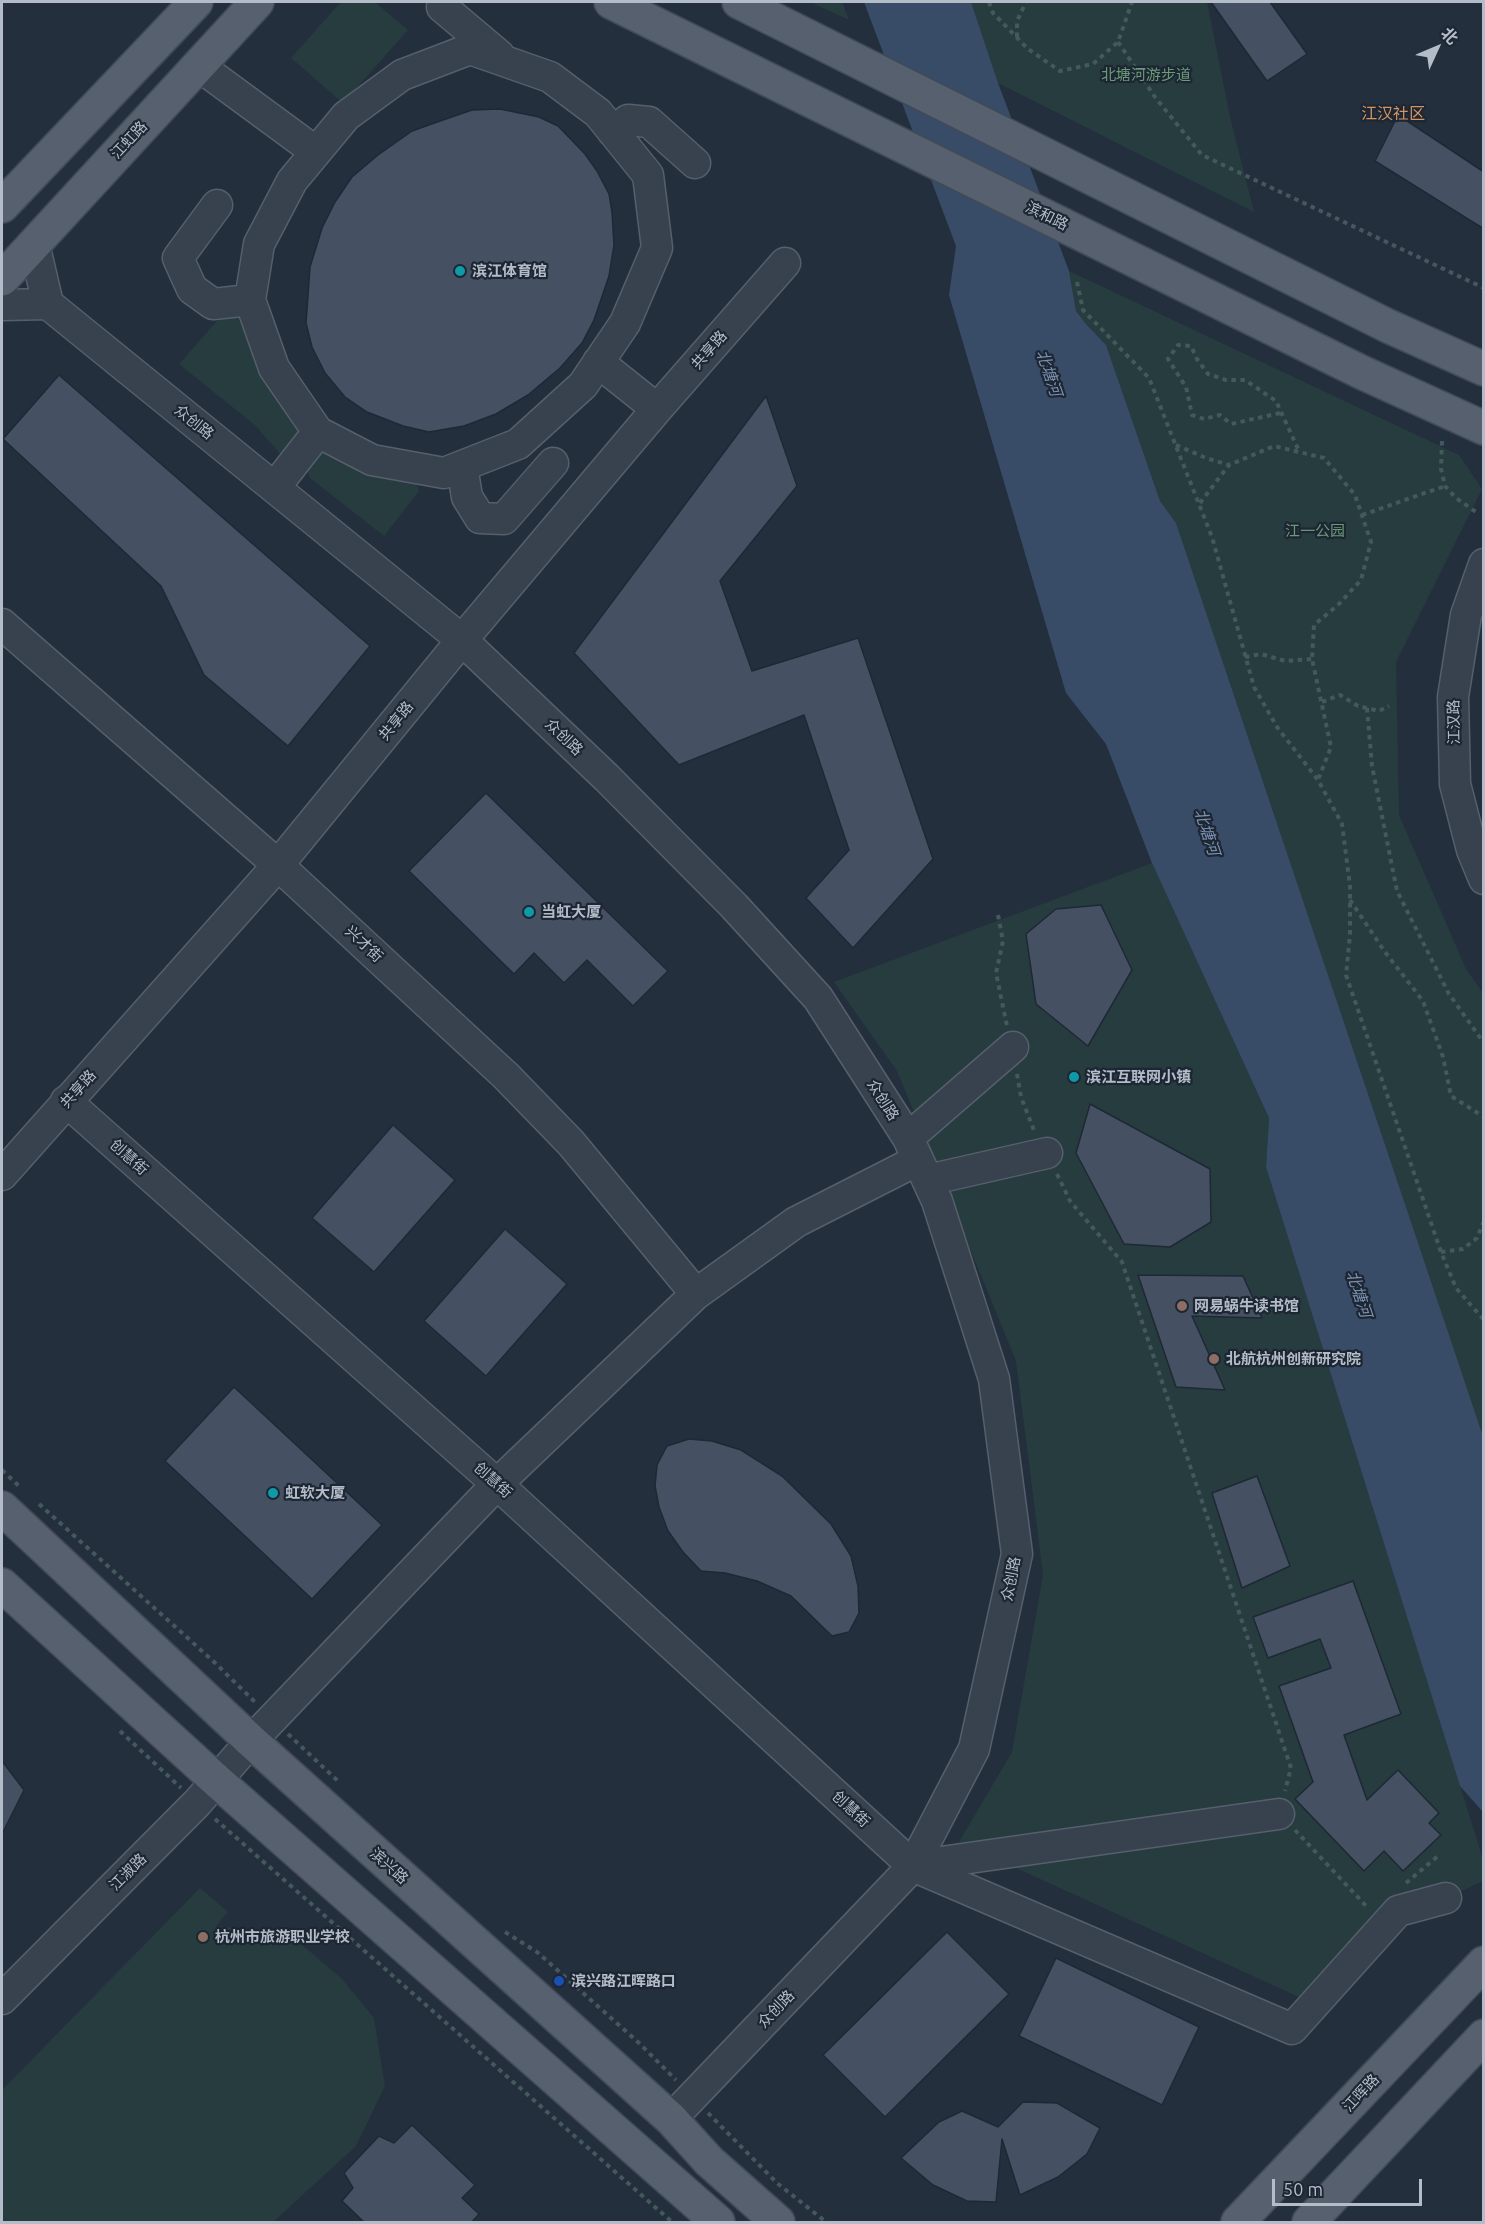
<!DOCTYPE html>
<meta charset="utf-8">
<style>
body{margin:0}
#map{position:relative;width:1485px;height:2224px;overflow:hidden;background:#242f3e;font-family:Ubuntu,"Noto Sans SC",sans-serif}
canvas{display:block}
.frame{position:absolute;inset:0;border:3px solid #b4bcc9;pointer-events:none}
.north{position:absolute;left:1407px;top:18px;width:60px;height:60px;-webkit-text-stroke:4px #1d2633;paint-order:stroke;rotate:46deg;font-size:16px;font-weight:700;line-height:24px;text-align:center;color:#b4bcc9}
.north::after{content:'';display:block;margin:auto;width:21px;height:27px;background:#b4bcc9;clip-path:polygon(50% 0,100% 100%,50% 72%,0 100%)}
.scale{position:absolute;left:1272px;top:2179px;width:150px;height:27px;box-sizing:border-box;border:3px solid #b4bcc9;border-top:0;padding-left:8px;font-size:18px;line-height:21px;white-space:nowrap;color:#b4bcc9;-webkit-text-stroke:4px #1d2633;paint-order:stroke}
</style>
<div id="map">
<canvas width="1485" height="2224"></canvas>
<div class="frame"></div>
<div class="north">北</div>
<div class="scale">50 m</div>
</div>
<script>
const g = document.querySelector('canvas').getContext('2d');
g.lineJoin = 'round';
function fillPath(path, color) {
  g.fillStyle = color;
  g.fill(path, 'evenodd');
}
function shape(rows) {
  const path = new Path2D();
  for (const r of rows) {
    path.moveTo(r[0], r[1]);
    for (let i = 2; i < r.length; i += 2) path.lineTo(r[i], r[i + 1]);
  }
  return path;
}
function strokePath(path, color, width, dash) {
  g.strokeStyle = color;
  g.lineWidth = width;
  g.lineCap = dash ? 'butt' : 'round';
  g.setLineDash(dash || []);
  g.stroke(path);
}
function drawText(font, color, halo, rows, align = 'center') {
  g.font = font + ' Ubuntu,"Noto Sans SC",sans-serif';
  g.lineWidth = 4.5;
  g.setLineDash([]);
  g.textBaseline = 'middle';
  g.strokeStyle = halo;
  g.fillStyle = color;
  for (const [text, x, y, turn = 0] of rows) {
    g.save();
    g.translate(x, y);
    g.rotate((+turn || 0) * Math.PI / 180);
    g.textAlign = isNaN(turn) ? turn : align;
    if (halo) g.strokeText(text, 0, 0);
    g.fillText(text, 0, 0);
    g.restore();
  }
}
fillPath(shape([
 [341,2,375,2,408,30,343,103,291,58],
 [810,2,842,2,849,20],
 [971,2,1207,2,1230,117,1254,212,998,83],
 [1069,271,1459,455,1482,489,1396,662,1399,815,1466,969,1483,993,1483,1436,1176,523,1160,501,1106,345,1086,324,1076,311],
 [242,311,307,436,292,455,281,455,256,426,179,364,222,315],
 [315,448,415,479,419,491,384,536,310,478,304,464],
 [1152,863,1269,1118,1266,1167,1483,1859,1483,1881,1446,1898,1398,1911,1299,1997,959,1842,1012,1752,1043,1575,1016,1361,897,1071,834,982],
 [200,1888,228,1912,216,1926,288,1933,341,1978,374,2018,385,2086,356,2146,273,2222,2,2222,2,2090]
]), '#263c3f');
fillPath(shape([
 [864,2,971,2,998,83,1069,271,1076,311,1086,324,1106,345,1160,501,1176,523,1483,1436,1483,1812,1460,1786,1266,1167,1269,1118,1152,863,1106,744,1066,693,949,295,956,246]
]), '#394c67');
const building = shape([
 [1211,2,1270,2,1307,54,1267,81,1211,2],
 [500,109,539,117,558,126,585,154,597,171,609,194,612,212,614,245,609,276,594,320,582,343,560,368,528,395,496,414,464,426,429,432,403,426,367,412,345,397,325,373,312,347,306,323,310,267,322,228,335,202,352,177,378,155,412,131,443,120,472,110,500,109],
 [1398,115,1484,172,1484,229,1375,161,1398,115],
 [59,375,370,646,288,746,204,675,161,586,3,439,59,375],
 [766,396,797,486,720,581,752,671,858,638,933,859,853,948,806,898,849,850,804,715,679,765,574,653,766,396],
 [486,793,668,971,633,1006,587,960,564,983,534,953,514,974,409,871,486,793],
 [1101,905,1132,970,1088,1046,1036,1004,1026,934,1056,909,1101,905],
 [1090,1104,1210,1169,1211,1222,1170,1247,1124,1244,1076,1153,1090,1104],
 [393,1125,455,1180,374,1272,312,1218,393,1125],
 [505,1229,567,1284,486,1376,424,1321,505,1229],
 [1138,1275,1243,1276,1262,1318,1192,1316,1225,1390,1176,1387,1138,1275],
 [234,1387,382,1525,312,1599,165,1461,234,1387],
 [689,1439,712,1441,741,1450,782,1476,831,1524,851,1556,858,1586,859,1613,849,1632,832,1636,791,1596,757,1581,725,1573,701,1571,683,1552,668,1531,659,1507,655,1486,657,1465,667,1446,689,1439],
 [1257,1476,1290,1566,1242,1588,1212,1493,1257,1476],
 [1353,1581,1401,1714,1344,1735,1367,1800,1398,1770,1439,1813,1429,1823,1441,1835,1403,1871,1384,1851,1364,1871,1295,1799,1313,1782,1279,1686,1331,1668,1320,1639,1268,1658,1253,1617,1353,1581],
 [2,1761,24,1790,2,1834,2,1761],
 [947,1932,1009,1994,885,2117,823,2055,947,1932],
 [1056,1958,1199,2027,1162,2105,1019,2036,1056,1958],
 [1023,2102,1057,2103,1100,2128,1087,2154,1058,2177,1020,2195,1002,2139,996,2202,967,2201,933,2185,901,2158,939,2122,962,2111,998,2127,1023,2102],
 [412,2125,475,2185,462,2198,479,2214,471,2223,365,2223,342,2201,353,2188,344,2173,379,2136,394,2143,412,2125]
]);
fillPath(building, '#455162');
strokePath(building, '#1f2835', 1.5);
const minor = shape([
 [446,2,442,7,499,55],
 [199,66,316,152],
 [613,132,628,120,649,122,695,163],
 [217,205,178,258,192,289,213,304,250,300],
 [34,244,48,304,462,640,607,778,734,906,818,998,908,1138,937,1201,994,1379,1017,1554,974,1749,913,1866,671,2119],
 [2,305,48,304],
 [598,362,657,409],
 [462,466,467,497,480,518,504,519,553,463],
 [275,487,318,432,372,460,444,473,518,444,583,385,625,323,657,248,648,175,598,113,550,77,470,49,402,75,346,116,292,181,259,244,250,300,274,368,318,432],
 [1484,564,1466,615,1453,697,1455,784,1472,850,1484,879],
 [2,624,278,865,506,1076,571,1143,696,1294],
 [66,1101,497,1484,913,1866,1292,2029,1398,1911,1446,1898],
 [908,1138,1013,1047],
 [2,1175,278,865,462,640,657,409,785,263],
 [928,1180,1047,1153],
 [913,1866,1279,1814],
 [2,1999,197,1803,251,1741,497,1484,696,1294,796,1222,918,1160]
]);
const major = shape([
 [611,2,1361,372,1484,428],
 [739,2,1388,326,1484,369],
 [2,206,196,2],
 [2,279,257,2],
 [2,1508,251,1741,671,2119,709,2161,778,2222],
 [2,1585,217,1781,718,2222],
 [1238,2222,1484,1963],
 [1309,2222,1484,2036]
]);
strokePath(minor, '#565f6c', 33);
strokePath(major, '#414a57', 36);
strokePath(shape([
 [989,2,993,13,1028,49,1060,71,1093,64,1118,42,1132,2],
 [1017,37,1017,21,1026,2],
 [1118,42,1155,97,1202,155,1484,288],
 [1077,282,1083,310,1149,378,1212,537,1254,687,1277,727,1318,780,1342,824,1350,886,1350,935,1346,975,1441,1252,1456,1288,1484,1320],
 [1280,413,1231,424,1220,415,1204,419,1192,415,1186,387,1168,359,1178,345,1191,346,1197,359,1208,374,1226,380,1245,380,1276,401,1299,451],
 [1442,441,1441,469,1445,486,1456,498,1476,512],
 [1176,445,1206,458,1229,465],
 [1200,503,1229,465,1274,446,1324,458,1355,495,1371,542,1361,580,1338,605,1314,625,1312,659,1331,747,1318,780],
 [1362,515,1445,486],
 [1245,657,1261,654,1285,661,1312,659],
 [1322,702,1340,695,1358,706,1379,711,1389,706],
 [1367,708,1372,766,1397,891,1449,994,1484,1043],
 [1350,900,1385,952,1423,1001,1443,1057,1451,1096,1484,1117],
 [998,915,1003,941,996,973,1007,1026],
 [1017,1074,1021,1097,1035,1133],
 [1057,1174,1070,1201,1122,1262,1291,1768,1285,1791],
 [1441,1252,1463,1249,1477,1238,1484,1221],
 [2,1470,20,1487],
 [39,1504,212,1660,255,1702],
 [120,1731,181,1788],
 [288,1734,339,1782],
 [215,1819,672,2222],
 [1295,1830,1368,1908],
 [1406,1883,1438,1856],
 [505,1932,537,1952,638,2042,676,2080],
 [708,2113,777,2183,826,2222]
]), '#44595c', 4, [4.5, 4.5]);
strokePath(minor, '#38414e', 30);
strokePath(major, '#56606e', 33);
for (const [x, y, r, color] of [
 [460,271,6,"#0f9aa8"],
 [529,912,6,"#0f9aa8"],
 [1074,1077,6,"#0f9aa8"],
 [1182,1306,6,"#8d6e63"],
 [1214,1359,6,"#8d6e63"],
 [273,1493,6,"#0f9aa8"],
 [203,1937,6,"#8d6e63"],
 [559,1981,6,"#1a4fb4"]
]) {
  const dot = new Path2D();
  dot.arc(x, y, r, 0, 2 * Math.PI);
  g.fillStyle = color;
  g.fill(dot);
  strokePath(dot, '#1d2633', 2);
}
drawText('15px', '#6b9a76', '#1d2633', [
 ["北塘河游步道",1146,75],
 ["江一公园",1315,531]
]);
drawText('15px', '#b4bcc9', '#1d2633', [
 ["江虹路",129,140,-47],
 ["滨和路",1047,216,26],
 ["共享路",709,350,-49],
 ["众创路",194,422,39],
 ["共享路",396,721,-51],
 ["江汉路",1454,722,-91],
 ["众创路",564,737,44],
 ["兴才街",364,944,43],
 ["共享路",78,1089,-48],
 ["众创路",883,1100,58],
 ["创慧街",129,1157,42],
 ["创慧街",493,1480,42],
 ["众创路",1011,1579,-79],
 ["创慧街",851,1809,43],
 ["滨兴路",389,1866,42],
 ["江淑路",128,1872,-45],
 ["众创路",776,2009,-46],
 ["江晖路",1361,2093,-47]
]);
drawText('bold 15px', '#b4bcc9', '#1d2633', [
 ["滨江体育馆",472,271],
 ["当虹大厦",541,912],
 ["滨江互联网小镇",1086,1077],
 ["网易蜗牛读书馆",1194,1306],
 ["北航杭州创新研究院",1226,1359],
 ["虹软大厦",285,1493],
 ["杭州市旅游职业学校",215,1937],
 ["滨兴路江晖路口",571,1981]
], 'left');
drawText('16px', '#d59563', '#1d2633', [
 ["江汉社区",1393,114]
]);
drawText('italic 16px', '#7c92b1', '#1d2633', [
 ["北塘河",1049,373,71],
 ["北塘河",1207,832,72],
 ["北塘河",1359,1294,72]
]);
</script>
